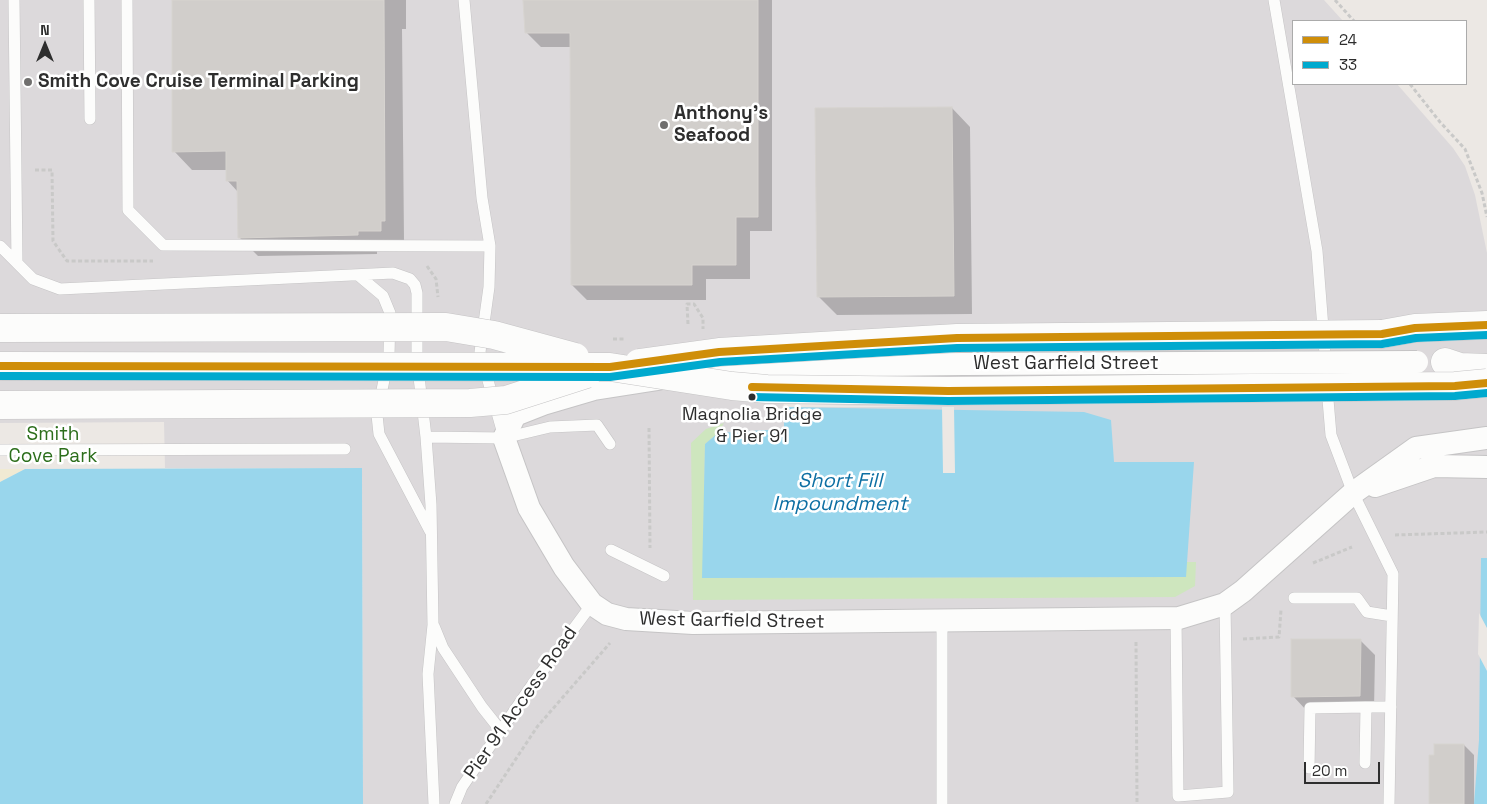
<!DOCTYPE html>
<style>
body{margin:0}
#map{position:relative;width:1487px;height:804px;overflow:hidden;background:#ece8e4;font-family:"Space Grotesk",sans-serif}
canvas{display:block}
.legend{position:absolute;left:1292px;top:20px;width:175px;height:65px;box-sizing:border-box;background:#fff;border:1px solid #ababab;margin:0;padding:6px 9px;list-style:none;font-size:15px;color:#2e2e2e}
.legend li{display:flex;align-items:center;gap:10px;height:25px}
.legend b{width:25px;border:1px solid #ababab}
.north{position:absolute;left:20px;top:20px;width:50px;height:50px;-webkit-text-stroke:4px #fff;paint-order:stroke;rotate:0deg;font-size:14px;font-weight:700;line-height:20px;text-align:center;color:#2e2e2e}
.north::after{content:'';display:block;margin:auto;width:18px;height:22px;background:#2e2e2e;clip-path:polygon(50% 0,100% 100%,50% 72%,0 100%)}
.scale{position:absolute;left:1304px;top:762px;width:76px;height:22px;box-sizing:border-box;border:2px solid #2e2e2e;border-top:0;padding-left:6px;font-size:15px;line-height:18px;white-space:nowrap;color:#2e2e2e;-webkit-text-stroke:4px #fff;paint-order:stroke}
</style>
<div id="map">
<canvas width="1487" height="804"></canvas>
<ul class="legend">
<li><b style="height:6px;background:#cf8e09"></b>24</li>
<li><b style="height:6px;background:#00a9ce"></b>33</li>
</ul>
<div class="north">N</div>
<div class="scale">20 m</div>
</div>
<script>
const g = document.querySelector('canvas').getContext('2d');
g.lineJoin = 'round';
function fillPath(path, color) {
  g.fillStyle = color;
  g.fill(path, 'evenodd');
}
function shape(rows) {
  const path = new Path2D();
  for (const r of rows) {
    path.moveTo(r[0], r[1]);
    for (let i = 2; i < r.length; i += 2) path.lineTo(r[i], r[i + 1]);
  }
  return path;
}
function strokePath(path, color, width, dash) {
  g.strokeStyle = color;
  g.lineWidth = width;
  g.lineCap = dash ? 'butt' : 'round';
  g.setLineDash(dash || []);
  g.stroke(path);
}
function drawText(font, color, halo, rows, align = 'center') {
  g.font = font + ' "Space Grotesk",sans-serif';
  g.lineWidth = 5;
  g.setLineDash([]);
  g.textBaseline = 'middle';
  g.strokeStyle = halo;
  g.fillStyle = color;
  for (const [text, x, y, turn = 0] of rows) {
    g.save();
    g.translate(x, y);
    g.rotate((+turn || 0) * Math.PI / 180);
    g.textAlign = isNaN(turn) ? turn : align;
    if (halo) g.strokeText(text, 0, 0);
    g.fillText(text, 0, 0);
    g.restore();
  }
}
fillPath(shape([
 [0,0,1324,0,1343,21,1293,21,1293,84,1397,84,1453,148,1465,166,1475,195,1487,253,1487,558,1481,558,1487,628,1487,804,363,804,362,468,165,468,164,422,0,423]
]), '#dcd9db');
fillPath(shape([
 [724,423,718,433,705,444,703,578,1185,577,1187,562,1196,562,1195,586,1175,597,693,600,691,443,706,429]
]), '#cee6be');
fillPath(shape([
 [0,469,25,469,0,482]
]), '#f0ead3');
fillPath(shape([
 [784,407,1084,412,1111,420,1114,462,1194,462,1186,577,702,578,705,444,718,433,784,429],
 [362,468,363,804,0,804,0,482,25,469],
 [1481,558,1487,558,1487,804,1474,804,1479,740]
]), '#99d6ec');
fillPath(shape([
 [784,404,923,407,782,407],
 [942,407,954,407,955,473,943,473],
 [1479,613,1487,628,1487,671,1478,654]
]), '#ece8e4');
fillPath(shape([
 [173,0,406,0,406,29,402,29,404,240,399,240,399,249,377,249,377,254,258,256,239,237,238,192,227,180,227,170,192,170,174,151],
 [525,0,772,0,772,231,750,231,750,279,706,279,706,300,587,300,572,285,572,47,541,47,527,33],
 [952,108,970,127,972,314,837,315,818,296],
 [1360,640,1375,655,1374,710,1307,711,1293,696],
 [1464,745,1474,755,1474,804,1430,804,1435,756]
]), '#0003');
const building = shape([
 [172,0,384,0,385,221,381,221,381,231,358,231,358,235,238,238,237,181,226,181,226,151,172,152,172,0],
 [523,0,758,0,758,217,736,217,736,265,692,265,692,285,571,285,570,33,525,33,523,0],
 [952,107,954,296,817,297,815,108,952,107],
 [1291,639,1361,639,1360,696,1291,697,1291,639],
 [1434,744,1464,744,1464,804,1429,804,1429,755,1434,755,1434,744]
]);
fillPath(building, '#d1cecb');
strokePath(building, '#d7d4d0', 1);
const lane = shape([
 [14,0,17,263],
 [89,0,90,119],
 [127,0,128,210,163,245,490,246],
 [464,0,482,198,490,246,489,287,480,352,503,434],
 [1274,0,1317,251,1326,367],
 [0,246,33,279,60,289,393,273,410,279,415,285,417,293,417,360,426,437,431,505,433,625,428,674,434,804],
 [358,275,383,296,390,313,389,355,377,415,379,434,430,531],
 [1327,388,1331,435,1353,493,1393,574,1389,804],
 [426,437,504,438,550,427,597,425,610,444],
 [0,450,345,449],
 [611,550,664,576],
 [1294,598,1357,598,1367,612,1392,616],
 [1176,618,1178,796,1228,792,1225,604],
 [942,621,942,804],
 [434,626,443,648,482,707,501,731],
 [1366,707,1391,707],
 [1309,768,1310,708,1366,707,1365,763],
 [455,804,462,787,532,685,592,604]
]);
const street = shape([
 [699,373,874,365,963,364],
 [658,379,594,389,543,404,515,415,504,438,529,508,564,567,592,604,607,614,626,619,693,623,1179,618,1225,604,1243,591,1353,493,1416,448,1487,438],
 [1375,486,1434,466,1487,467]
]);
const secondary = shape([
 [1382,334,1415,328,1487,325],
 [1445,362,1460,367,1487,368]
]);
strokePath(lane, '#c5c4c5', 12);
strokePath(street, '#c5c4c5', 24);
strokePath(secondary, '#c5c4c5', 29);
strokePath(shape([
 [1335,0,1354,21],
 [1410,84,1440,122,1465,149,1482,193,1487,217],
 [35,170,52,170,53,241,67,261,153,261],
 [427,266,436,279,438,297],
 [688,324,687,304,694,304,703,318,703,329],
 [613,339,626,339],
 [649,428,650,548],
 [1395,535,1487,532],
 [1313,563,1352,547],
 [1243,639,1279,637,1281,610],
 [1136,642,1137,803],
 [486,804,537,727,610,643]
]), '#c9c9c8', 3, [4, 2.5]);
strokePath(lane, '#fcfcfb', 11);
strokePath(street, '#fcfcfb', 22);
strokePath(secondary, '#fcfcfb', 28);
const streetBridge = shape([
 [963,364,1417,362]
]);
const secondaryBridge = shape([
 [0,328,446,327,494,335,575,357],
 [639,363,719,352,957,338,1382,334],
 [0,366,610,367,732,386,767,389,948,391,1455,386,1487,383],
 [0,405,470,403,506,400,587,374]
]);
strokePath(streetBridge, '#c5c4c5', 24, []);
strokePath(secondaryBridge, '#c5c4c5', 29, []);
strokePath(streetBridge, '#fcfcfb', 22);
strokePath(secondaryBridge, '#fcfcfb', 28);
strokePath(shape([
 [0,366,610,367,719,352,957,338,1382,334,1415,328,1487,325],
 [752,387,948,391,1455,386,1487,383]
]), '#cf8e09', 8);
strokePath(shape([
 [0,376,610,377,720,362,957,348,1382,344,1416,338,1487,335],
 [752,397,948,401,1455,396,1487,393]
]), '#00a9ce', 8);
for (const [x, y, r, color] of [
 [28,82,5,"#706f6e"],
 [664,125,5,"#706f6e"],
 [752,397,4.5,"#2e2e2e"]
]) {
  const dot = new Path2D();
  dot.arc(x, y, r, 0, 2 * Math.PI);
  g.fillStyle = color;
  g.fill(dot);
  strokePath(dot, '#fff', 2);
}
drawText('18px', '#2e2e2e', '#fff', [
 ["Magnolia Bridge",752,415],
 ["& Pier 91",752,437]
]);
drawText('bold 19px', '#2e2e2e', '#fff', [
 ["Smith Cove Cruise Terminal Parking",38,82],
 ["Anthony's",674,114],
 ["Seafood",674,136]
], 'left');
drawText('19px', '#2e2e2e', '#fff', [
 ["West Garfield Street",1066,364],
 ["West Garfield Street",732,621,1],
 ["Pier 91 Access Road",521,703,-55]
]);
drawText('19px', '#2c6e1b', '#fff', [
 ["Smith",53,435],
 ["Cove Park",53,457]
]);
drawText('italic 20px', '#0d6fa3', '#fff', [
 ["Short Fill",840,482],
 ["Impoundment",840,505]
]);
</script>
